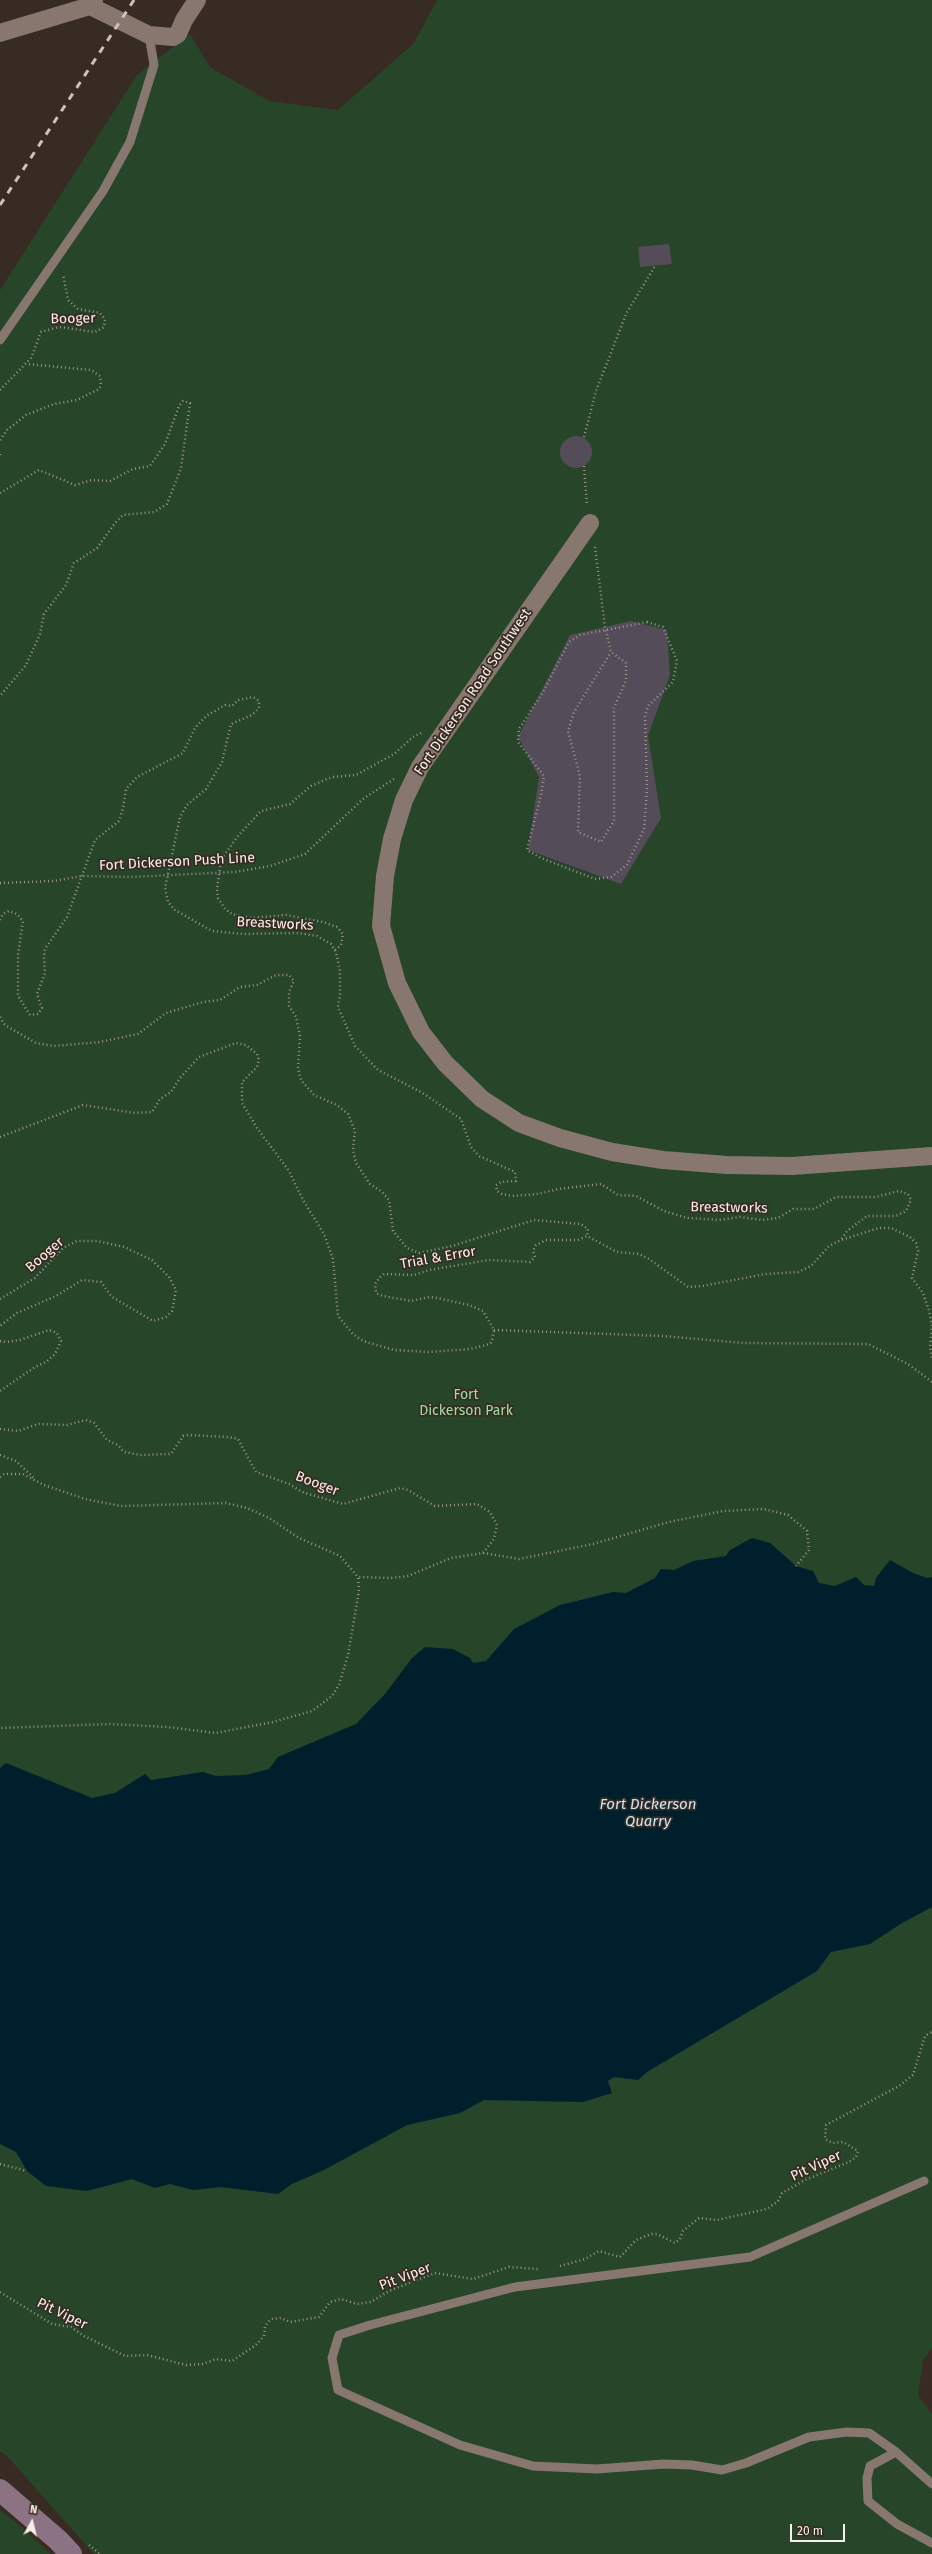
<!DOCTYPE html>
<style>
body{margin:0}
#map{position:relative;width:932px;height:2554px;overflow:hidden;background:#382b23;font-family:"Fira Sans",sans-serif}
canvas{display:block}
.north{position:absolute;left:12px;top:2502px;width:40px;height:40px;-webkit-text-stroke:3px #382b23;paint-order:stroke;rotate:8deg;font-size:11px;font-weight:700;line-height:16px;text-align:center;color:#f8efe9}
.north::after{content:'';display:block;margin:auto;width:14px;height:18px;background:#f8efe9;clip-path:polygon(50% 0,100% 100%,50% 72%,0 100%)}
.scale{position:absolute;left:790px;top:2524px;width:55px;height:18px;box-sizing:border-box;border:2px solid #f8efe9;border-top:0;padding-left:5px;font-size:12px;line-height:14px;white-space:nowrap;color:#f8efe9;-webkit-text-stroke:3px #382b23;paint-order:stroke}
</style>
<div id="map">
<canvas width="932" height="2554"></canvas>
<div class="north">N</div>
<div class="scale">20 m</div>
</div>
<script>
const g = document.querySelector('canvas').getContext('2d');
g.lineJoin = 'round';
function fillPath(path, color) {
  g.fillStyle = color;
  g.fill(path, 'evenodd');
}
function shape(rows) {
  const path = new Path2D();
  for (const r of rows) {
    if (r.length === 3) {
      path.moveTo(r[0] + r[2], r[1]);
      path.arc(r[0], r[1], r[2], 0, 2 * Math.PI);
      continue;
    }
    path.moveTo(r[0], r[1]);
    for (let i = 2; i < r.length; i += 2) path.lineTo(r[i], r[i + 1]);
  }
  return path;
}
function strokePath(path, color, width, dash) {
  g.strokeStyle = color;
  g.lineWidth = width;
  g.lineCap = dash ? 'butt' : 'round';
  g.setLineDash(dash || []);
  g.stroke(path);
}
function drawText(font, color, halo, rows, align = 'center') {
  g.font = font + ' "Fira Sans",sans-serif';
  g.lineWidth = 3.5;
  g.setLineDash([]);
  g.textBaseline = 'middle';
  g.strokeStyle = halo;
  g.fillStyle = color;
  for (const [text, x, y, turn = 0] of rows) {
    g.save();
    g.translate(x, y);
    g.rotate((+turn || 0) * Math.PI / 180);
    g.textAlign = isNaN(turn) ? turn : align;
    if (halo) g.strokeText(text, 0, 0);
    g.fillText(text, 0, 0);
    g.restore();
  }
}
fillPath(shape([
 [437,0,932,0,932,2348,923,2360,918,2395,932,2414,932,2554,94,2554,6,2455,0,2452,0,290,137,75,190,34,210,67,269,101,338,110,414,43],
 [0,2510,19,2525,51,2554,0,2554]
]), '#264529');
fillPath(shape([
 [752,1538,770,1543,796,1566,813,1571,819,1583,835,1586,856,1577,864,1585,874,1586,876,1578,890,1560,913,1573,927,1578,932,1577,932,1907,902,1923,870,1944,831,1952,817,1971,647,2072,638,2080,614,2077,608,2081,612,2093,583,2102,484,2100,460,2113,407,2125,324,2170,292,2184,278,2194,221,2187,193,2190,170,2184,155,2188,132,2179,87,2191,46,2186,27,2171,16,2152,0,2144,0,1768,6,1763,92,1798,115,1793,145,1774,151,1780,203,1772,216,1776,246,1775,269,1769,278,1757,356,1724,385,1694,412,1658,425,1647,453,1649,470,1658,473,1663,486,1661,514,1629,560,1605,613,1592,626,1593,655,1578,661,1569,674,1570,693,1561,726,1556,730,1550]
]), '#001f2c');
fillPath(shape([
 [669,244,672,264,640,267,638,247],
 [576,452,16],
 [631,621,667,630,670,675,648,736,661,818,621,884,528,850,539,777,518,737,570,635]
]), '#554c59');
strokePath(shape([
 [0,390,31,358,41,332,59,327,95,332,104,327,105,319,100,313,78,309,68,300,63,274],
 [584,437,596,391,616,340,626,314,655,266],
 [0,440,7,430,26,415,54,404,77,400,99,389,101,385,100,376,91,370,27,364],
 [0,454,0,455],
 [584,466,587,505],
 [0,493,39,470,75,485,92,480,110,481,133,469,150,466,165,444,179,406,183,401,190,403,181,468,167,504,154,512,123,515,115,523,97,548,74,563,66,585,44,614,40,634,26,665,0,696],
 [595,547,605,627,611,652,626,663,626,680,614,708,614,821,601,842,578,832,580,776,568,731,574,712,611,652],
 [647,622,663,627,677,661,673,682,648,706,645,717,647,789,644,829,627,865,611,877,595,879,541,858,527,850,541,795,544,776,518,742,519,729,543,692,569,642,580,635,647,622],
 [0,883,54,881,82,876,129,877,235,872,270,866,305,854,364,798,394,779],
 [0,920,3,914,9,911,17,914,23,921,18,955,18,996,28,1012,30,1015,38,1014,42,1008,37,994,45,973,44,957,45,949,67,917,95,840,119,821,123,808,126,789,137,777,183,753,195,728,206,716,225,705,232,706,238,700,253,697,259,701,259,708,252,715,231,724,222,762,206,789,187,805,180,817,165,888,168,902,175,910,212,931,243,934,298,933,317,936,331,944,336,952,340,971,340,994,338,1007,355,1046,378,1070,421,1092,461,1119,471,1147,479,1156,515,1172,516,1181,501,1182,496,1185,497,1191,502,1194,512,1196,538,1194,558,1189,601,1184,618,1195,636,1196,664,1211,687,1218,719,1220,740,1217,762,1220,778,1218,793,1209,814,1209,836,1197,876,1197,899,1191,908,1194,911,1200,906,1211,896,1216,867,1216,847,1231,841,1240],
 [335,950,341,945,343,934,337,927,323,922,286,915,251,918,232,914,225,909,218,898,217,889,221,860,237,837,261,811,290,804,311,786,332,777,356,775,394,754,413,737,421,733],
 [0,1017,5,1025,36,1043,54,1046,100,1042,138,1034,166,1013,203,1002,220,1000,240,987,257,985,276,975,289,975,294,981,289,992,289,1006,296,1017,300,1036,298,1068,301,1080,314,1095,337,1105,348,1114,355,1131,353,1150,356,1163,370,1184,382,1192,389,1200,393,1231,407,1248,419,1253,452,1246,534,1220,581,1224,588,1229,587,1236],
 [0,1137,83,1105,135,1113,152,1112,160,1099,171,1092,180,1078,199,1057,236,1043,246,1045,257,1054,259,1060,257,1067,242,1082,242,1103,257,1128,289,1171,303,1200,324,1234,333,1259,338,1316,353,1334,363,1341,394,1350,428,1352,470,1349,490,1344,492,1341,494,1330,483,1311,469,1305,437,1298,429,1297,411,1301,383,1296,376,1293,375,1284,380,1277,384,1274,414,1275,429,1270,489,1260,530,1262,535,1257,533,1251,536,1245,546,1240,578,1240,587,1236,617,1252,639,1254,649,1259,688,1287,702,1286,765,1274,798,1272,811,1266,829,1246,841,1240,879,1228,891,1228,910,1237,916,1243,918,1251,912,1278,923,1293,929,1311,932,1326,930,1346,932,1359],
 [0,1299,35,1278,63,1248,77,1241,97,1241,124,1247,152,1260,169,1277,176,1290,172,1311,166,1317,153,1321,112,1297,101,1282,82,1280,56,1296,17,1313,0,1326],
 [494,1330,664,1336,743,1343,868,1344,908,1364,932,1382],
 [0,1341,6,1342,20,1340,49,1330,57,1333,61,1341,55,1354,46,1362,35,1367,0,1391],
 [0,1429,18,1431,38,1424,67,1425,86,1420,94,1423,107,1440,118,1445,124,1452,141,1455,171,1454,183,1436,188,1435,228,1437,238,1439,256,1472,289,1484,302,1492,343,1504,400,1488,408,1490,435,1506,477,1504,490,1512,497,1525,494,1539,483,1553,451,1558,408,1576,391,1578,358,1577],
 [0,1455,16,1461,35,1479],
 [0,1477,4,1474,23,1474,44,1485,85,1499,121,1506,226,1503,247,1508,269,1518,299,1538,340,1556,358,1577,359,1591,348,1655,339,1685,332,1696,312,1711,273,1722,216,1733,167,1727,110,1724,0,1728],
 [483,1553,519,1559,593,1544,669,1522,723,1511,764,1509,788,1515,807,1531,809,1550,796,1566],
 [0,2164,27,2171],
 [560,2266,585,2259,599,2251,620,2257,636,2240,651,2234,657,2234,675,2243,680,2239,683,2231,699,2218,717,2220,767,2209,778,2201,782,2193,805,2180,849,2162,856,2157,858,2151,843,2142,832,2143,825,2139,826,2125,899,2086,913,2075,925,2036,932,2032],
 [0,2292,52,2324,71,2327,84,2336,125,2356,147,2355,186,2365,203,2364,216,2359,232,2361,256,2345,264,2336,265,2326,271,2319,281,2318,290,2322,319,2317,330,2302,341,2299,357,2304,371,2302,389,2291,435,2273,473,2279,509,2267,538,2269],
 [89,2545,100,2554]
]), '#9d928b', 2.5, [1, 3]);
strokePath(shape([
 [0,340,103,191,130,142,154,65,149,35],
 [924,2181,750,2257,515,2287,370,2325,339,2335,332,2358,338,2390,460,2445,533,2466,597,2469,664,2464,692,2465,722,2470,746,2463,809,2437,847,2432,869,2433,896,2452,932,2484],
 [896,2452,870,2466,867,2478,868,2501,897,2524,932,2543]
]), '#87776e', 9);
strokePath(shape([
 [90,6,149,35,173,37,178,34,184,20,197,0],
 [0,33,90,6,94,0],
 [590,523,420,767,404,800,392,839,385,876,381,926,397,983,421,1032,445,1063,482,1099,519,1123,560,1138,612,1152,663,1160,727,1165,792,1166,932,1156]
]), '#87776e', 18);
strokePath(shape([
 [0,2490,58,2540,71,2554]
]), '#8c7384', 22);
strokePath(shape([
 [0,205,134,0]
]), '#ccc2bb', 3, [7, 7]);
drawText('14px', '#f8efe9', '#382b23', [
 ["Booger",73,319,-1],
 ["Fort Dickerson Road Southwest",473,692,-56],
 ["Fort Dickerson Push Line",177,862,-3],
 ["Breastworks",275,924,3],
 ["Breastworks",729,1208,1],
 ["Booger",45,1255,-41],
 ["Trial & Error",438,1258,-10],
 ["Booger",317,1484,21],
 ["Pit Viper",816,2166,-25],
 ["Pit Viper",405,2277,-21],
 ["Pit Viper",62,2314,26]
]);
drawText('14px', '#9ddfa3', '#382b23', [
 ["Fort",466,1395],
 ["Dickerson Park",466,1411]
]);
drawText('italic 15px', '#c4e7f7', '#382b23', [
 ["Fort Dickerson",648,1805],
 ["Quarry",648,1822]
]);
</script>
